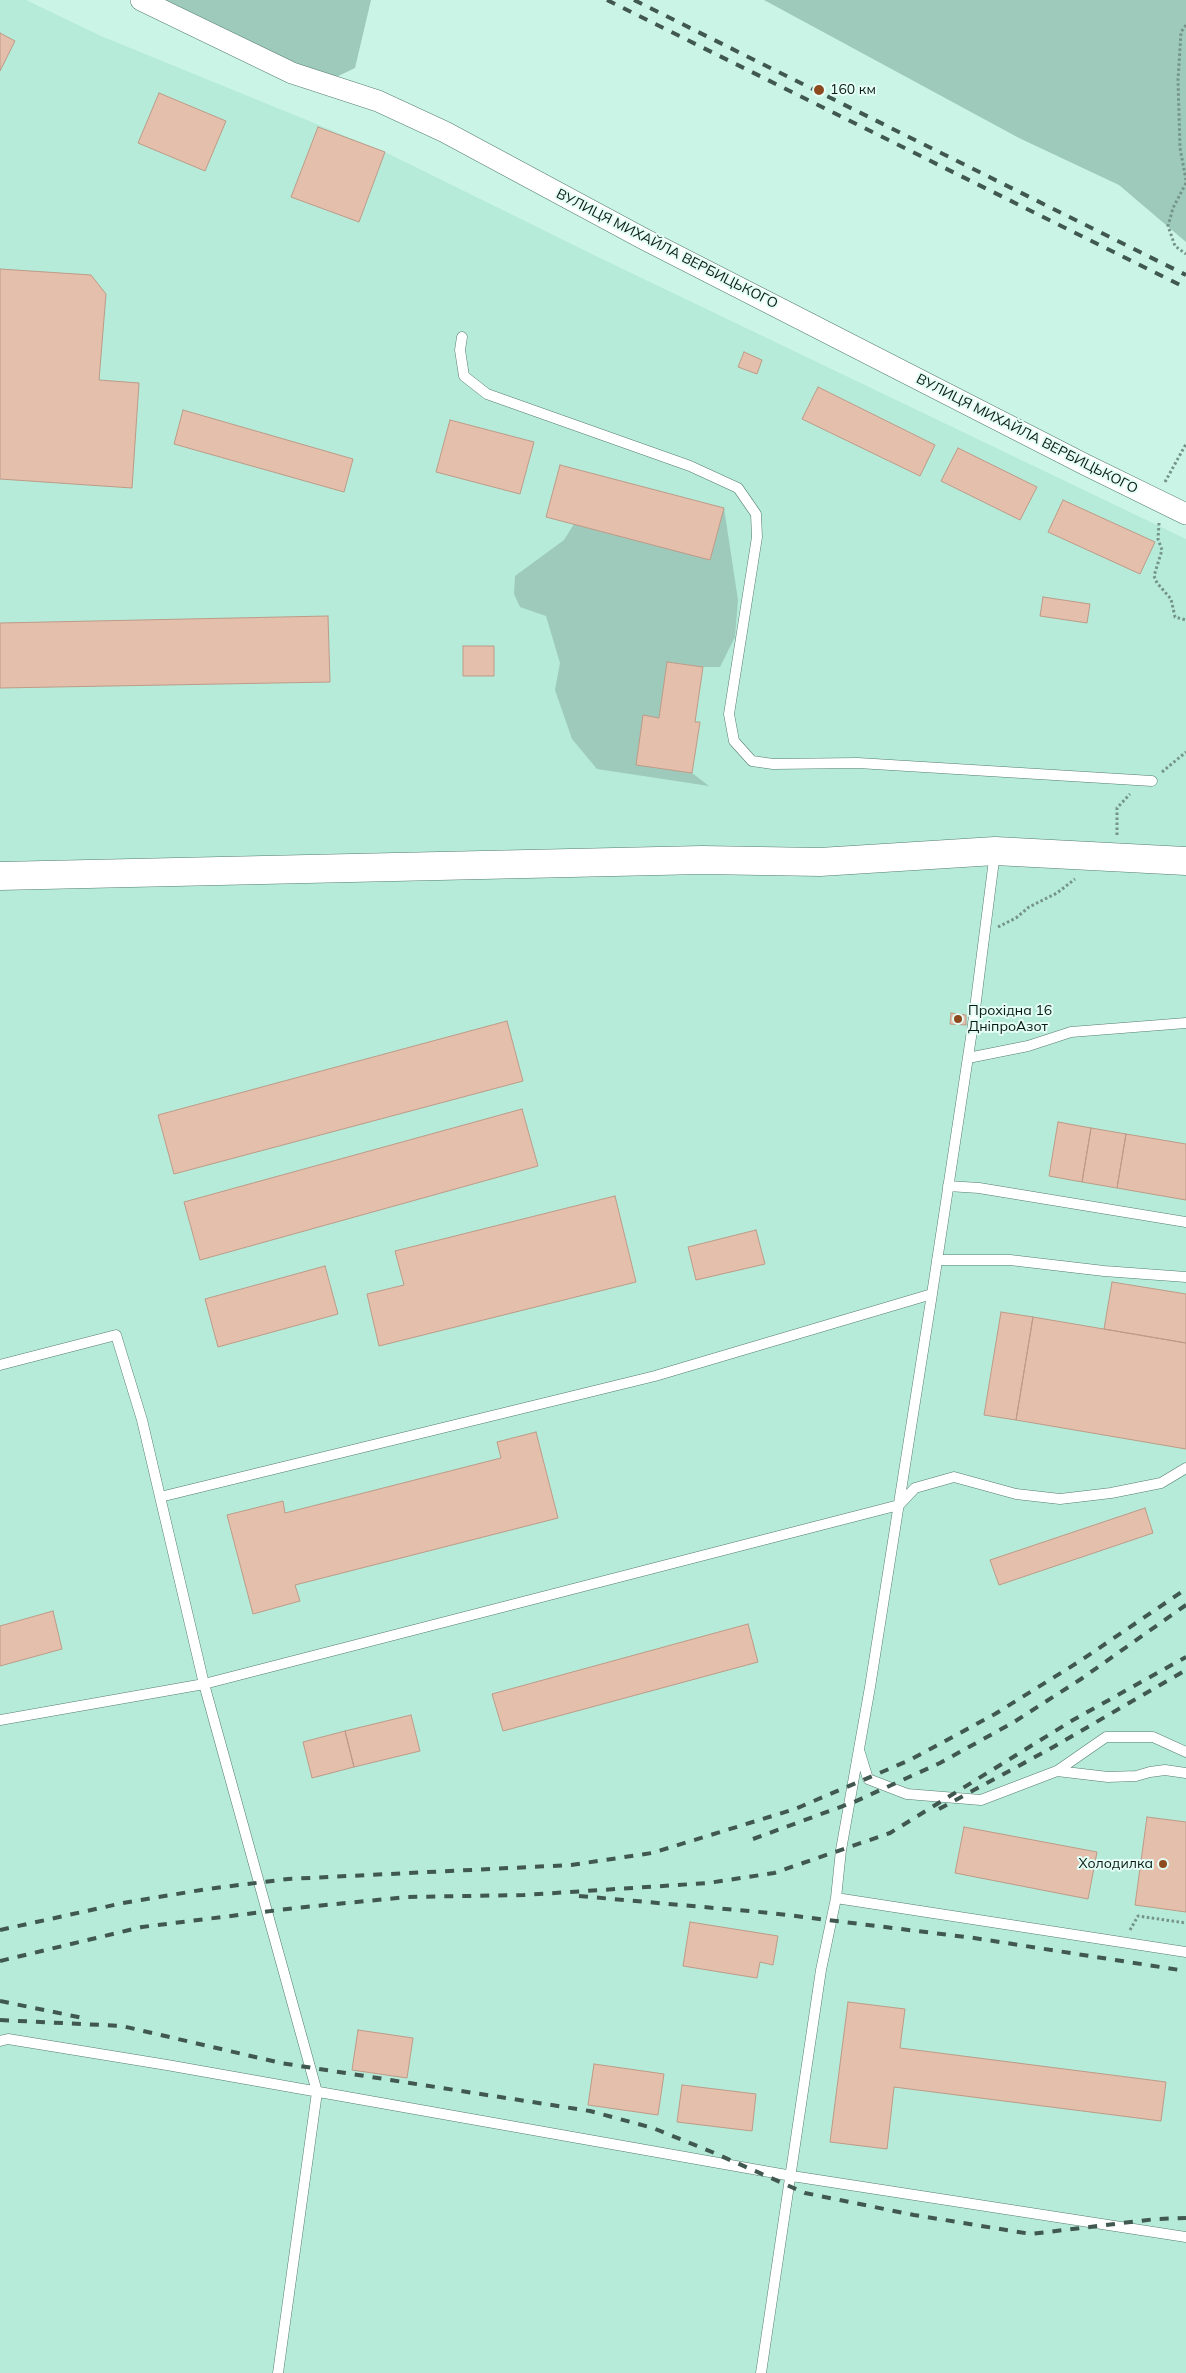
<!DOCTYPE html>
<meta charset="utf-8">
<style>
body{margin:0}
canvas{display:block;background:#caf5e6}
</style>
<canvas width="1186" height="2373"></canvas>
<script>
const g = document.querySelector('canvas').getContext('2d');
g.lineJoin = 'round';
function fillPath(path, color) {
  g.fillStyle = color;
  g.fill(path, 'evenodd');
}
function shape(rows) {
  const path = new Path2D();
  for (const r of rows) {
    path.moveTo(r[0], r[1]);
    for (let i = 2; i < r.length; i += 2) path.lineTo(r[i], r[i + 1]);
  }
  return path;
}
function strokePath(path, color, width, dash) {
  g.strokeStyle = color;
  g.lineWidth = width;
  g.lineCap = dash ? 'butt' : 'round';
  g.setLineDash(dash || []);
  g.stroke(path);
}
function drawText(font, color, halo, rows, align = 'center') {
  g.font = font + ' Mulish,sans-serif';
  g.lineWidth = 4;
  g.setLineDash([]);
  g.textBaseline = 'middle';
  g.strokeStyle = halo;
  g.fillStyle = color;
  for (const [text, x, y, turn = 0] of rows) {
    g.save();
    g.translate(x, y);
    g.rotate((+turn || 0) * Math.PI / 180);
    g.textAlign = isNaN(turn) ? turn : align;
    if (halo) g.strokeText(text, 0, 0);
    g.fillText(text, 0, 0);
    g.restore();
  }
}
fillPath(shape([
 [0,0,26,0,101,36,385,152,600,258,1186,539,1186,2373,0,2373]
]), '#b6ebd9');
fillPath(shape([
 [155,0,371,0,355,68,332,79,291,66],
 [764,0,1186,0,1186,242,1119,185,1019,138],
 [724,508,738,600,735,637,720,667,703,667,667,662,659,718,644,716,637,765,692,773,709,786,597,769,572,739,555,690,560,663,546,616,520,607,514,594,515,576,564,540,574,524,710,559]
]), '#9ecabc');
const building = shape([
 [0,33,15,41,0,71,0,33],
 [159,93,226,121,205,171,138,143,159,93],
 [318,127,385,152,359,222,291,197,318,127],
 [0,269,91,275,106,294,99,380,139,383,132,488,0,479,0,269],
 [744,352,762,360,757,374,738,367,744,352],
 [818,387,935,445,920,476,802,419,818,387],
 [183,410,353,459,344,492,174,444,183,410],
 [450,420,534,442,520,494,436,472,450,420],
 [958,448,1037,487,1020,520,941,481,958,448],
 [560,465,724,508,710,560,546,517,560,465],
 [1063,500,1155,542,1140,574,1048,532,1063,500],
 [1043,597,1090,604,1087,623,1040,616,1043,597],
 [328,616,330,682,0,688,0,623,328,616],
 [463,646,494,646,494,676,463,676,463,646],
 [667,662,703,667,695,722,700,722,692,773,636,765,643,715,659,718,667,662],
 [951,1013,966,1015,966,1025,950,1024,951,1013],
 [507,1021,523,1081,174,1174,158,1115,507,1021],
 [522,1109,538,1166,200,1260,184,1202,522,1109],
 [1058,1122,1091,1128,1082,1182,1049,1176,1058,1122],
 [1091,1128,1126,1134,1117,1188,1082,1182,1091,1128],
 [1126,1134,1186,1144,1186,1200,1117,1188,1126,1134],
 [615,1196,636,1282,379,1346,367,1294,404,1285,395,1251,615,1196],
 [756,1230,765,1264,696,1280,688,1247,756,1230],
 [325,1266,338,1314,218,1347,205,1299,325,1266],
 [1112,1282,1186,1294,1186,1343,1104,1329,1112,1282],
 [1001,1312,1033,1317,1016,1420,984,1415,1001,1312],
 [1033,1317,1186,1343,1186,1449,1016,1420,1033,1317],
 [536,1432,558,1518,295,1585,300,1601,253,1614,227,1515,283,1501,285,1513,501,1458,497,1442,536,1432],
 [1145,1508,1153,1533,999,1585,990,1560,1145,1508],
 [53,1611,62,1649,0,1666,0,1626,53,1611],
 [748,1624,758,1662,503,1731,492,1694,748,1624],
 [411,1715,420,1751,354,1767,345,1731,411,1715],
 [345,1731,354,1767,312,1778,303,1742,345,1731],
 [1147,1817,1186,1822,1186,1912,1135,1905,1147,1817],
 [964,1827,1097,1852,1088,1899,955,1873,964,1827],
 [690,1922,778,1936,773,1965,760,1962,757,1978,683,1966,690,1922],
 [848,2002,905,2009,900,2048,1166,2082,1161,2121,894,2087,887,2149,830,2142,848,2002],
 [358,2030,413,2038,407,2078,352,2070,358,2030],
 [594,2064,664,2074,658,2115,588,2105,594,2064],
 [682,2085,756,2094,752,2131,677,2122,682,2085]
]);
fillPath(building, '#e3bfac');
strokePath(building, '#bd9b88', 1);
const lane = shape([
 [462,337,460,350,464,376,487,394,690,466,738,488,756,514,757,537,729,714,734,741,752,761,773,764,858,763,1152,781],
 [968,1058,1028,1046,1071,1032,1186,1023],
 [948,1186,979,1188,1186,1222],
 [937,1260,1010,1260,1104,1271,1186,1277],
 [0,1365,116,1335,142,1420,204,1684,317,2092,278,2373],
 [160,1497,655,1376,932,1294],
 [0,1720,204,1684,899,1505,915,1488,954,1477,1016,1494,1060,1499,1111,1493,1161,1483,1186,1468],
 [860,1753,868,1779,907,1794,981,1800,1057,1771,1106,1737,1153,1737,1186,1752],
 [1057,1771,1108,1777,1136,1776,1150,1772,1165,1770,1186,1773],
 [836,1898,1186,1952],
 [0,2041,8,2039,167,2065,792,2176,1186,2237],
 [761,2373,821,1970,836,1898,841,1850,870,1687,932,1294,973,1024,995,852]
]);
const street = shape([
 [141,0,292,73,378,101,445,132,644,239,1086,465,1186,514]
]);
const secondary = shape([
 [0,876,702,860,820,862,995,851,1186,861]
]);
strokePath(lane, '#557d70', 11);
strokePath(street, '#557d70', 22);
strokePath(secondary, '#557d70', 29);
strokePath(shape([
 [1186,25,1181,32,1178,80,1180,148,1186,180],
 [1186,183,1173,208,1168,226,1175,246,1186,254],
 [1165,482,1186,444],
 [1159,523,1158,539,1162,550,1154,576,1157,583,1171,599,1175,617,1186,620],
 [1162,772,1186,752],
 [1117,835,1117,808,1130,794],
 [998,927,1016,918,1029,907,1057,893,1075,879],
 [1130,1930,1138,1916,1186,1923]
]), '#759489', 3, [2.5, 2.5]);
strokePath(lane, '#fff', 10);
strokePath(street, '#fff', 21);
strokePath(secondary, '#fff', 28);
strokePath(shape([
 [607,0,1186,288],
 [634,0,1186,275],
 [939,1809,1048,1750,1186,1670],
 [753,1839,854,1802,940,1763,1014,1722,1081,1679,1186,1605],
 [579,1896,771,1913,974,1938,1186,1971],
 [0,1930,123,1903,207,1889,288,1879,571,1865,652,1853,795,1809,910,1760,995,1714,1080,1661,1186,1589],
 [0,1961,142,1927,295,1908,408,1897,524,1895,708,1883,774,1873,890,1833,1073,1720,1186,1657],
 [0,2001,88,2019],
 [0,2020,122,2026,281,2063,590,2111,653,2128,712,2152,805,2193,914,2215,1031,2234,1156,2219,1186,2218]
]), '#405850', 4, [9, 9]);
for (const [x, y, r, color] of [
 [819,90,6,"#8e4a1f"],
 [958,1019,5,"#8e4a1f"],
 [1163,1864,5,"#8e4a1f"]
]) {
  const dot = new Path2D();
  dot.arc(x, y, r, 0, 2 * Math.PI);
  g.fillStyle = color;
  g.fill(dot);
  strokePath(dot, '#e4fef5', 2);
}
drawText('14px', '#0a1a15', '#e4fef5', [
 ["160 км",830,90],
 ["Прохідна 16",968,1011],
 ["ДніпроАзот",968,1027],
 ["Холодилка",1153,1864,"right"]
], 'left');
drawText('14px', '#0a1a15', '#e4fef5', [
 ["ВУЛИЦЯ МИХАЙЛА ВЕРБИЦЬКОГО",667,249,27],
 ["ВУЛИЦЯ МИХАЙЛА ВЕРБИЦЬКОГО",1027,434,27]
]);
</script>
